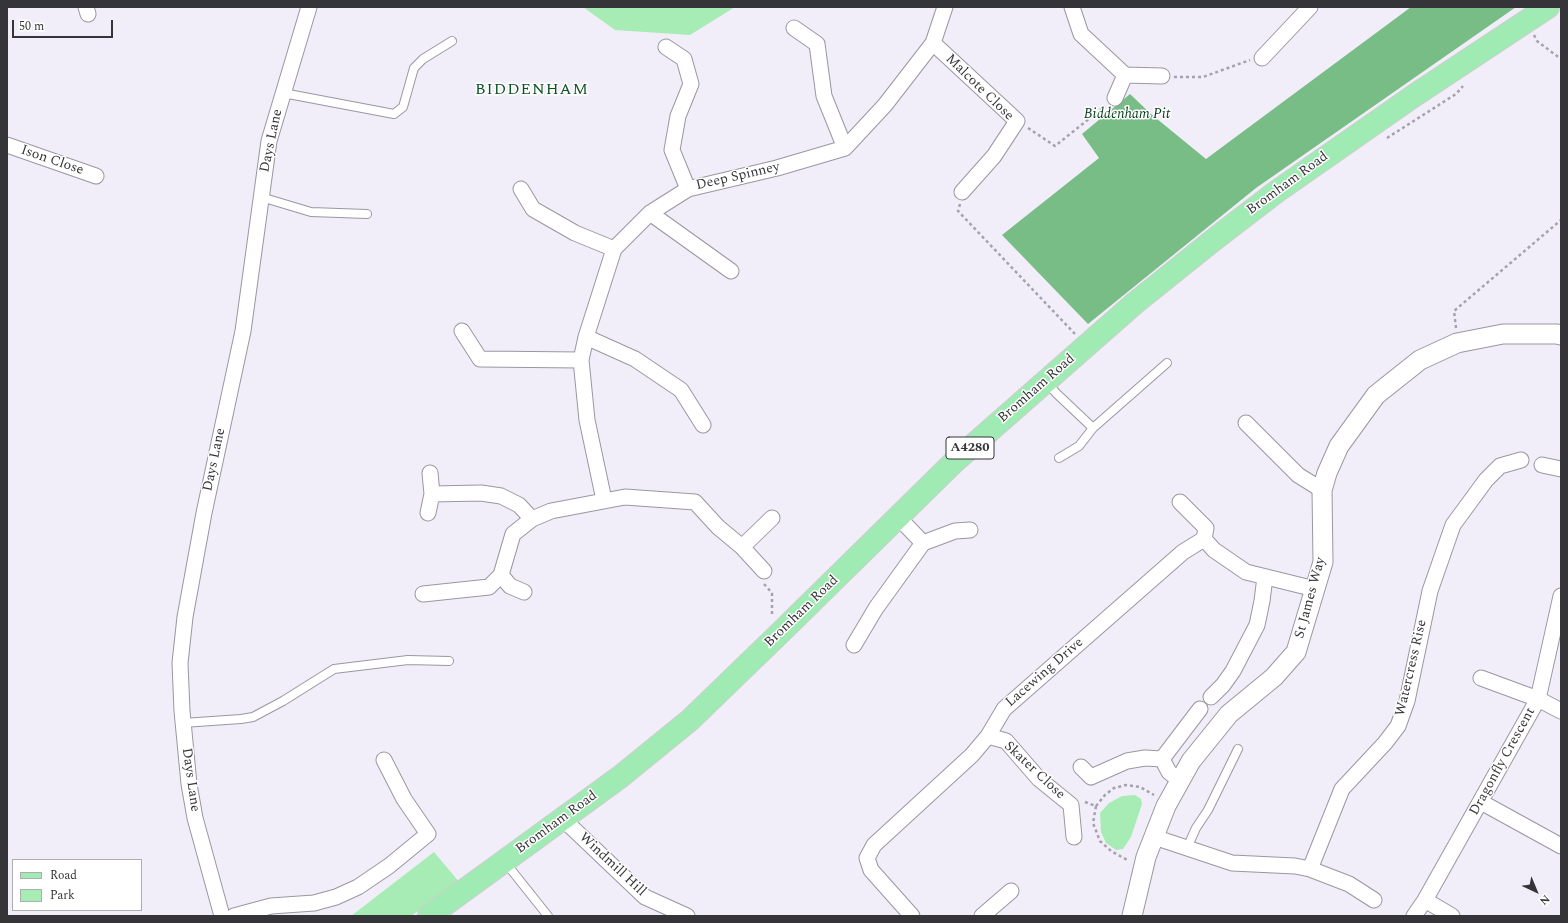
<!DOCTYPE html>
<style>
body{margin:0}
#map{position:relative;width:1568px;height:923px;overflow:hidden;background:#f1eef9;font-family:Spectral,serif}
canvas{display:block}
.frame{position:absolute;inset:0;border:8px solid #353438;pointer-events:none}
.legend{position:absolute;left:12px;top:859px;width:130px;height:52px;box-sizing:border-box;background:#fff;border:1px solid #aeaeaf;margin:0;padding:5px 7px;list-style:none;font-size:12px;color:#353438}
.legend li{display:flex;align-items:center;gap:8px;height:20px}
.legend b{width:20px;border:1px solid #aeaeaf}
.north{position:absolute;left:1516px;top:871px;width:40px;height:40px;-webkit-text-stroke:3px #fff;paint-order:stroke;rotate:136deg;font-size:11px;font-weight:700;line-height:16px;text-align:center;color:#353438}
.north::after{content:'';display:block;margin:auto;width:14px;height:18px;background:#353438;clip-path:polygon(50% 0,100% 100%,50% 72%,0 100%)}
.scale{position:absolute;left:12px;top:20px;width:101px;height:18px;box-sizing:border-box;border:2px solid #353438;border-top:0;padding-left:5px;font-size:12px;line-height:14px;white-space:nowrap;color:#353438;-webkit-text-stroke:3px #fff;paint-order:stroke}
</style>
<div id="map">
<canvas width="1568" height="923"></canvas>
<div class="frame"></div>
<ul class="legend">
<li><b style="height:5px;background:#a0eab4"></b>Road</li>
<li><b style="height:11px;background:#a7ecb4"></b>Park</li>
</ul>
<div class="north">N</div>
<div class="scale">50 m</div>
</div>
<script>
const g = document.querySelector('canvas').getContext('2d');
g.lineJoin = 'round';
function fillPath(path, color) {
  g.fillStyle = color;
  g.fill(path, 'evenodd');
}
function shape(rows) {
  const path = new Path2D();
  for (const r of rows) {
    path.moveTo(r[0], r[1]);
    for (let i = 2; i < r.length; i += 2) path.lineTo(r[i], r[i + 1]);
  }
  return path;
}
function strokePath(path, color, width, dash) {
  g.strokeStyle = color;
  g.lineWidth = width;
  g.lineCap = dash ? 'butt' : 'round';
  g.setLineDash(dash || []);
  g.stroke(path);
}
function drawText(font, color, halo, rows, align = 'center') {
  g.font = font + ' Spectral,serif';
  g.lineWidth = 3;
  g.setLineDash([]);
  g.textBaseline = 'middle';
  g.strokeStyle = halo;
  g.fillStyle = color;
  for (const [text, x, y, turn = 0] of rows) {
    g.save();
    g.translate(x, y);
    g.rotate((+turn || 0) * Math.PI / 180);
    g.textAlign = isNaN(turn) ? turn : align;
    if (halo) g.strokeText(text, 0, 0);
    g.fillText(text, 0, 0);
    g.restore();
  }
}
fillPath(shape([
 [583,7,735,7,690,35,615,30],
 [1135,795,1141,799,1142,804,1131,837,1123,849,1116,850,1106,843,1101,832,1100,813,1109,803,1122,796],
 [434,852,460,883,411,916,351,916]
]), '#a7ecb4');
fillPath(shape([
 [1411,7,1516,7,1256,188,1088,324,1002,235,1099,158,1082,134,1130,94,1151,114,1206,159]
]), '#78bc86');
const service = shape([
 [283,93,394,114,403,107,414,68,423,59,452,41],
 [261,197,311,212,367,214],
 [1046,381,1056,393,1093,428,1167,363],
 [1059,458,1079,446,1093,428],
 [183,723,241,719,253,717,283,701,334,669,408,660,449,661],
 [1187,848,1196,828,1208,810,1238,749],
 [505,862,548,916]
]);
const minor = shape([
 [86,7,88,14],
 [1072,7,1081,34,1125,75,1162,76],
 [794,28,817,44,824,96,845,148],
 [933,43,1017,121,994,156,962,192],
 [666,47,684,59,691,84,678,116,672,150,688,189],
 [1262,58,1310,7],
 [1115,98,1125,75],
 [7,145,96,176],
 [521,189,533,209,575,233,614,249],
 [650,213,731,271],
 [462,331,480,359,581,360],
 [586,337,635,359,681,390,703,425],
 [1246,423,1298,475,1322,490],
 [1542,465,1561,469],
 [430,473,432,494,481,493,501,496,519,505,532,519],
 [604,500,587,420,581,360,586,337,614,249,650,213,688,189,777,168,845,148,885,105,933,43,945,7],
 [1180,502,1206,528,1204,539],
 [428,513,432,494],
 [1204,539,1214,550,1246,572,1315,589],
 [923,543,955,531,970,530],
 [742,547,764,571],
 [501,575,510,586,524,592],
 [423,594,489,587,501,575,513,534,532,519,551,511,625,497,695,502,718,527,742,547,772,518],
 [854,645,876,608,923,543,898,517],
 [1481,678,1538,699,1561,711],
 [1211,697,1223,685,1233,671,1257,625,1262,601,1265,577],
 [988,736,1006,741,1039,779,1071,805,1074,837],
 [1162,759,1169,772,1180,781],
 [1081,767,1091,777,1127,761,1145,758,1162,759,1200,709],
 [1481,802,1561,846],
 [563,819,645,897,687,916],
 [1154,837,1232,863,1295,866,1310,869,1342,789,1385,743,1398,726,1407,701,1430,591,1453,525,1486,480,1500,466,1521,460],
 [1310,869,1349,884,1374,900],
 [1425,900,1452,916],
 [222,916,195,818,189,784,182,711,180,663,185,617,204,513,243,331,269,141,309,7],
 [234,916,271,906,314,903,336,897,358,887,389,866,428,834,404,799,384,760],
 [912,916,871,870,867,858,874,845,972,755,988,736,1004,709,1183,552,1204,539],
 [982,916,1011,891],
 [1414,916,1425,900,1538,699,1561,596]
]);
const tertiary = shape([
 [1132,916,1146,857,1166,806,1191,761,1229,714,1274,677,1296,652,1323,562,1322,490,1327,473,1339,446,1376,395,1420,360,1457,343,1503,334,1557,334,1561,335]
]);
const primary = shape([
 [429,916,620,777,690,720,782,631,954,462,1135,303,1216,238,1276,192,1415,95,1548,7]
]);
strokePath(service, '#9a97a1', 10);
strokePath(minor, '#9a97a1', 17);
strokePath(tertiary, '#9a97a1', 21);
strokePath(primary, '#cfcecf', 24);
strokePath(shape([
 [1534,35,1537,41,1561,59],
 [1174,77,1203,77,1250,60],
 [1028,128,1055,146,1105,106],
 [1387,138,1456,94,1463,86],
 [960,204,958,211,1075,334],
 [1456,328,1454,311,1561,220],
 [764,584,772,593,772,616],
 [1085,802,1096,806,1093,823,1100,841,1111,851,1129,861],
 [1096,806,1105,795,1114,788,1126,785,1140,787,1154,795]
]), '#a4a2aa', 2.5, [3, 3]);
strokePath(service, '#fff', 8);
strokePath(minor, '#fff', 15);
strokePath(tertiary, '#fff', 19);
strokePath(primary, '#a0eab4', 22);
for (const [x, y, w] of [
 [970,448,48]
]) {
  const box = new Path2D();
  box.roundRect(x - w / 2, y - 11, w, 22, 3);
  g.fillStyle = '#fff';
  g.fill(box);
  strokePath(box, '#353438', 1);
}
drawText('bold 13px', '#353438', null, [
 ["A4280",970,448]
]);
drawText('14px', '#353438', '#fff', [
 ["Malcote Close",979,88,44],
 ["Days Lane",272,141,-78],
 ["Ison Close",52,161,19],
 ["Deep Spinney",738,177,-13],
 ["Bromham Road",1288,184,-36],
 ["Bromham Road",1037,389,-41],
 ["Days Lane",215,460,-78],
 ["St James Way",1311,598,-75],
 ["Bromham Road",802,612,-44],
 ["Watercress Rise",1412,668,-77],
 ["Lacewing Drive",1045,673,-41],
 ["Dragonfly Crescent",1503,762,-61],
 ["Skater Close",1034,771,43],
 ["Days Lane",190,780,82],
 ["Bromham Road",557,823,-36],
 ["Windmill Hill",612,865,43]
]);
drawText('italic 14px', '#023816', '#fff', [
 ["Biddenham Pit",1127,115]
]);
g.letterSpacing = '1px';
drawText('16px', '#0c5325', '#fff', [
 ["BIDDENHAM",532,91]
]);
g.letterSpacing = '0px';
</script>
